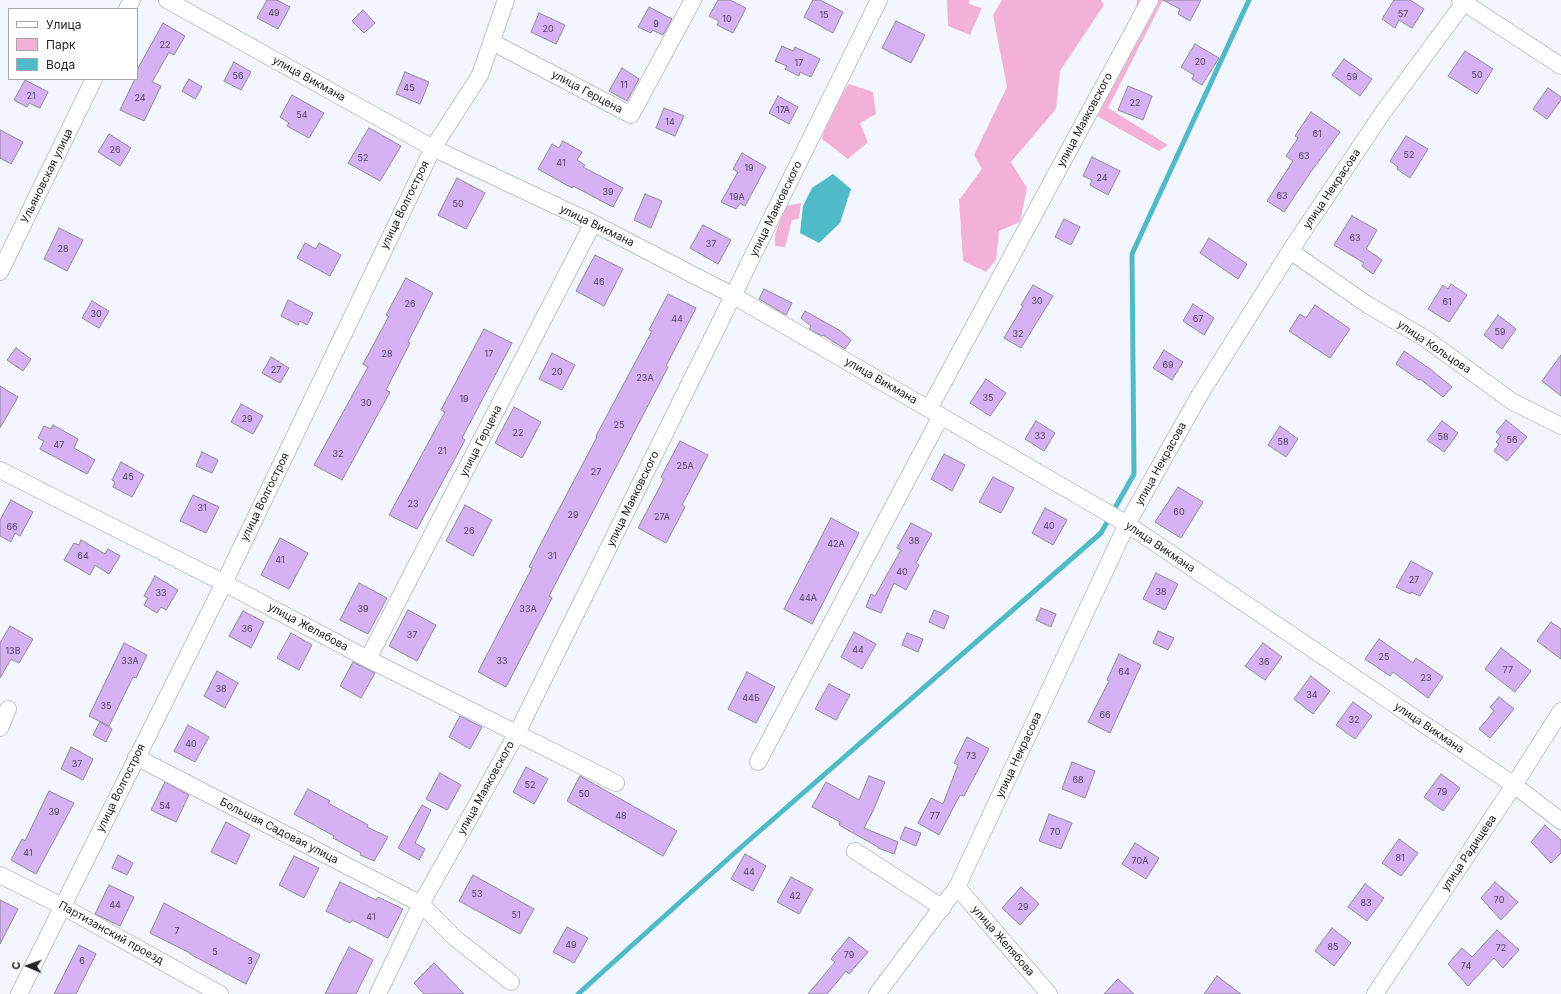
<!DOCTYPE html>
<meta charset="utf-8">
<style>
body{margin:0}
#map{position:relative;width:1561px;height:994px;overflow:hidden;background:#f4f6ff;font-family:Inter,sans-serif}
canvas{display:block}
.legend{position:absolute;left:8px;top:8px;width:130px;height:72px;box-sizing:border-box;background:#fff;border:1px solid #a7a7a9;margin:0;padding:5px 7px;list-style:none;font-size:12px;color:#242427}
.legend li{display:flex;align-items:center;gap:8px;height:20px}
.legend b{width:20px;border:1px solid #a7a7a9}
.north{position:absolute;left:8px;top:946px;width:40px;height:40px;-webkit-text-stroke:3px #fff;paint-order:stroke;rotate:272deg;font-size:11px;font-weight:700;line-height:16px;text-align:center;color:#242427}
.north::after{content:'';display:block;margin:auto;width:14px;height:18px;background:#242427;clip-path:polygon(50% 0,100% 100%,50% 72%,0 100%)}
</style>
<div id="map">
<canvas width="1561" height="994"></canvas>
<ul class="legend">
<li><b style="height:5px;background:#fff"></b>Улица</li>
<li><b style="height:11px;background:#f4b1d8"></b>Парк</li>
<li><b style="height:11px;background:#51bac9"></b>Вода</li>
</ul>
<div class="north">С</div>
</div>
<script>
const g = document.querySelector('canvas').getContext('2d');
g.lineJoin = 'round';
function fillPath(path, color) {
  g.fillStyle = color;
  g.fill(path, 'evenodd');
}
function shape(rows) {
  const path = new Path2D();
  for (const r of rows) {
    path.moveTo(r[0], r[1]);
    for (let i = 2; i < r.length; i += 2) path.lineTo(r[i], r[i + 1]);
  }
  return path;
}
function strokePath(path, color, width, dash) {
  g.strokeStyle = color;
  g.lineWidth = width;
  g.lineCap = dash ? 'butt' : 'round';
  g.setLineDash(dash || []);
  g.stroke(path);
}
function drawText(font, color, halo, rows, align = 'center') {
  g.font = font + ' Inter,sans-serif';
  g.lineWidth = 3.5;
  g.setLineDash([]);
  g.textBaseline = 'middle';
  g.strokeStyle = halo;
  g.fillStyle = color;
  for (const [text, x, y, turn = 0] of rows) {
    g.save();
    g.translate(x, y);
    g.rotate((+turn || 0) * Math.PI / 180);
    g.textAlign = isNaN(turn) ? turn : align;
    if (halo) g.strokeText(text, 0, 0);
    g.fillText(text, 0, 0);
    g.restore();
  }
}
fillPath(shape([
 [947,0,969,0,969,4,982,8,970,35,948,26],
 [1002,0,1101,0,1104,5,1060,71,1056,109,1011,162,1027,188,1020,222,999,231,996,260,986,272,963,261,959,200,982,169,974,155,1007,87,993,15],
 [1137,0,1163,0,1108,108,1168,145,1159,151,1097,116,1094,103,1133,38],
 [849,84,873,92,876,114,860,123,868,142,848,159,822,139,829,110],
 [801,203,799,219,792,220,785,247,775,246,775,235,785,206]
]), '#f4b1d8');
fillPath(shape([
 [833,174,851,189,840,223,819,243,800,233,803,206,812,188]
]), '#51bac9');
strokePath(shape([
 [578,994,739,849,1101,533,1134,474,1132,254,1249,0]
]), '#51bac9', 5);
const building = shape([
 [267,0,277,0,290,7,278,29,257,18,267,0],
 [718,0,730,0,746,8,733,33,717,25,719,21,709,16,718,0],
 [813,0,820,0,843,12,833,33,804,17,813,0],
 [1163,0,1201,0,1190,21,1178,14,1180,9,1163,0],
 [1394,0,1410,0,1424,9,1412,28,1399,20,1395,28,1382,19,1394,0],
 [649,7,672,19,663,35,652,30,651,33,638,27,649,7],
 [363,10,375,23,364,33,352,21,363,10],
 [539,13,565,25,556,44,531,32,539,13],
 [896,21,925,35,911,63,882,48,896,21],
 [163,23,185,36,174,55,169,52,152,82,161,86,144,121,120,110,135,79,137,79,137,70,163,23],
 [1195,44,1219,58,1202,85,1192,79,1194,75,1181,67,1195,44],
 [782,46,793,51,795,47,820,59,811,77,800,72,799,76,785,69,787,66,775,61,782,46],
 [1465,51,1493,69,1477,94,1448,76,1465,51],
 [1344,59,1372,79,1360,96,1332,75,1344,59],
 [234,62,251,72,241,90,224,81,234,62],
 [622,68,639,79,627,101,609,91,622,68],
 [405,72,429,82,420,104,396,94,405,72],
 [189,79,202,87,195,99,182,91,189,79],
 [25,80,48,92,40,108,29,103,27,107,14,100,25,80],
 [1128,86,1152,96,1143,120,1118,110,1128,86],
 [1548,88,1561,97,1561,100,1547,119,1533,109,1548,88],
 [292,95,324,113,309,138,287,126,289,123,280,117,292,95],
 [778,96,798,107,789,124,769,113,778,96],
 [664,108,684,116,675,136,656,128,664,108],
 [1311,112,1340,132,1310,173,1284,212,1267,201,1293,161,1286,156,1298,138,1295,136,1311,112],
 [369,128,401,146,380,181,348,163,369,128],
 [0,130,23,142,11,164,0,158,0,130],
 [109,134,131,148,120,166,98,152,109,134],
 [1406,136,1428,149,1410,178,1397,169,1398,167,1390,161,1406,136],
 [563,141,582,152,577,160,585,165,583,167,623,188,613,207,573,186,572,188,538,169,552,144,559,148,563,141],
 [742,153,766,167,745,206,740,203,736,209,721,202,738,172,733,169,742,153],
 [1092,157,1120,171,1108,195,1090,185,1092,180,1083,176,1092,157],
 [457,178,485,193,466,229,438,215,457,178],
 [645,194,662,201,651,228,634,220,645,194],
 [1352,216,1377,230,1366,249,1382,260,1373,274,1362,266,1364,263,1334,245,1352,216],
 [1064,219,1080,227,1071,245,1055,237,1064,219],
 [703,225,731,240,718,264,690,248,703,225],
 [59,228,83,240,67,271,44,259,59,228],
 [1209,238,1247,264,1238,279,1200,253,1209,238],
 [305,243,316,249,319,243,341,255,330,276,297,258,305,243],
 [595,255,623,269,604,306,576,291,595,255],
 [406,278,433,293,408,342,410,343,386,390,390,392,342,480,314,465,368,367,363,364,389,316,386,315,406,278],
 [1451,284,1467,295,1449,322,1428,309,1443,285,1448,289,1451,284],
 [1033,285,1053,296,1021,348,1004,338,1023,306,1021,305,1033,285],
 [764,289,792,303,786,315,759,299,764,289],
 [668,294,696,308,666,366,668,367,549,596,552,598,506,687,478,672,532,568,529,567,550,526,597,437,596,436,652,331,649,330,668,294],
 [288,300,313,313,307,325,300,321,298,325,281,316,288,300],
 [92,301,109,311,99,328,82,318,92,301],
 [1193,304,1214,318,1204,335,1183,321,1193,304],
 [1315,305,1350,329,1330,358,1289,331,1300,314,1306,318,1315,305],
 [805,311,839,330,851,340,845,349,823,335,822,336,809,329,811,326,801,318,805,311],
 [1498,315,1516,329,1502,349,1484,335,1498,315],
 [484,329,512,343,462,438,465,440,417,529,389,515,445,412,441,410,484,329],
 [16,348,31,359,23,371,7,360,16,348],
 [1164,350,1183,362,1172,380,1153,368,1164,350],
 [1404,351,1430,369,1452,387,1443,397,1420,379,1419,380,1396,364,1404,351],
 [552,353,575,365,562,390,539,379,552,353],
 [1561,355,1561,396,1542,381,1561,355],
 [271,357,289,368,280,383,262,373,271,357],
 [986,379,1006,393,990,416,970,403,986,379],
 [0,386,18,397,0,428,0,386],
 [241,404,263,416,253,434,231,422,241,404],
 [514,407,541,422,522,458,495,443,514,407],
 [1506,420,1527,437,1507,461,1494,451,1499,444,1496,442,1501,436,1496,432,1506,420],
 [1036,421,1055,433,1044,451,1025,439,1036,421],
 [1442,421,1458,433,1444,452,1427,440,1442,421],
 [53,425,78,439,74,448,95,460,87,474,40,449,44,441,38,438,44,426,51,429,53,425],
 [1280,426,1298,439,1286,457,1268,445,1280,426],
 [680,441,708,455,682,505,685,507,666,543,638,528,664,479,661,477,680,441],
 [202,452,218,460,212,473,196,466,202,452],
 [944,454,965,465,952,491,931,479,944,454],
 [121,462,144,475,132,497,113,487,115,482,112,480,121,462],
 [993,477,1014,488,1001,513,979,502,993,477],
 [1178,487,1203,502,1181,538,1155,522,1178,487],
 [193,495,219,507,206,533,180,521,193,495],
 [11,500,33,512,20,536,15,533,11,542,0,536,0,520,11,500],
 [465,505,492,520,473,556,446,541,465,505],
 [1045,508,1067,520,1053,545,1032,533,1045,508],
 [831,518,859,533,812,624,784,609,831,518],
 [911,523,932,534,916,563,919,565,906,590,894,583,881,613,866,607,871,594,875,596,901,550,897,548,911,523],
 [280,538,308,553,289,589,261,575,280,538],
 [81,540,105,554,108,549,120,556,109,574,95,565,90,575,64,560,74,543,79,545,81,540],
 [1411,561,1433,573,1420,596,1411,592,1410,594,1396,587,1411,561],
 [1156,573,1178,584,1165,610,1143,599,1156,573],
 [155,576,178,590,166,610,161,607,157,613,144,605,148,598,144,596,155,576],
 [359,583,387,598,368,634,340,620,359,583],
 [1041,608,1056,614,1051,627,1036,620,1041,608],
 [408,610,436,625,417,661,389,646,408,610],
 [934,610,949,616,944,629,929,622,934,610],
 [243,611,264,622,251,648,229,636,243,611],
 [1551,622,1561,629,1561,659,1537,641,1551,622],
 [10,626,33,639,19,663,11,659,0,678,0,643,10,626],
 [1158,631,1174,638,1168,650,1153,643,1158,631],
 [854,632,876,644,862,669,841,657,854,632],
 [291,633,312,645,299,670,277,658,291,633],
 [907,633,923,639,918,652,902,645,907,633],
 [1379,639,1413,663,1416,658,1443,677,1428,698,1393,672,1390,676,1365,659,1379,639],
 [124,643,147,655,136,678,133,677,109,726,89,716,124,643],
 [1263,643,1282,657,1265,680,1245,666,1263,643],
 [1501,648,1531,671,1515,692,1485,669,1501,648],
 [1119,654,1141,665,1110,733,1088,722,1109,681,1107,680,1119,654],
 [353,662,375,673,361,698,340,686,353,662],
 [217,671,238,683,225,708,204,696,217,671],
 [747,672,775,687,756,723,728,709,747,672],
 [1311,676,1330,691,1313,714,1294,699,1311,676],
 [829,684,850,695,836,720,815,709,829,684],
 [1499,697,1514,709,1490,738,1479,729,1494,711,1490,707,1499,697],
 [1353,702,1372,716,1355,739,1336,725,1353,702],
 [460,716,482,727,470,749,449,737,460,716],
 [100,722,112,729,106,742,93,735,100,722],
 [188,725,209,737,195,762,174,751,188,725],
 [967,737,989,749,964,796,960,795,939,835,918,823,931,798,943,804,958,765,954,763,967,737],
 [71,747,93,759,83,780,61,769,71,747],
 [1072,762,1095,771,1085,798,1062,789,1072,762],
 [526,767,548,779,534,804,513,792,526,767],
 [440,773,461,785,447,810,426,799,440,773],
 [1441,774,1460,788,1443,811,1424,797,1441,774],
 [580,776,677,831,663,856,567,801,580,776],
 [869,776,885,782,873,811,864,828,898,842,894,854,878,848,878,847,839,825,840,822,812,807,826,782,859,800,869,776],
 [165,782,189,795,176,822,151,810,165,782],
 [308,789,330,801,328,803,368,825,367,827,388,837,374,861,360,855,361,853,333,838,334,836,294,814,308,789],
 [49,791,74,803,36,874,11,860,22,839,25,841,49,791],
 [422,805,431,810,415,843,425,849,419,860,398,848,422,805],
 [1049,814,1072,823,1061,849,1039,841,1049,814],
 [226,822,250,835,236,864,211,852,226,822],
 [1545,825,1561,840,1561,853,1551,863,1531,842,1545,825],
 [905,827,921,833,916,846,900,839,905,827],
 [1399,839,1418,853,1401,876,1382,863,1399,839],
 [1135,843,1159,858,1146,879,1122,864,1135,843],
 [745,854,766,866,753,891,731,879,745,854],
 [118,855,133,863,127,875,112,868,118,855],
 [294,856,319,868,304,898,279,885,294,856],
 [473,875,534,909,520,934,459,901,473,875],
 [791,877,813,889,799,914,777,902,791,877],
 [340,882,376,900,378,897,403,909,388,938,352,920,350,923,326,911,340,882],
 [1495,882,1518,902,1501,920,1481,898,1495,882],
 [1365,884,1384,898,1367,921,1348,907,1365,884],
 [109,885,134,897,120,926,95,914,109,885],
 [1021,887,1039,904,1020,925,1002,908,1021,887],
 [0,900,18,909,0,944,0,900],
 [164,903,260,955,246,984,190,954,190,953,150,933,164,903],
 [567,927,588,938,574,963,553,952,567,927],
 [1332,928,1351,943,1334,966,1315,951,1332,928],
 [1497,930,1519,950,1503,968,1494,958,1468,986,1448,964,1462,948,1472,957,1497,930],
 [849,937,868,952,849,974,846,971,827,994,808,994,835,962,831,959,849,937],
 [79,945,96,954,76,994,54,994,79,945],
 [349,947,373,960,356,994,325,994,349,947],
 [434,963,464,994,424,994,414,983,434,963],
 [1217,976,1241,994,1204,994,1217,976],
 [1118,979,1134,994,1104,994,1118,979]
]);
fillPath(building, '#d6b1f3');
strokePath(building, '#8e8a92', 1);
const minor = shape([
 [167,0,433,148,593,223,734,296,1127,524,1514,785,1561,821],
 [1460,0,1561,66],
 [127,9,132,0],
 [492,42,631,115,693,0],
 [1290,251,1368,305,1426,339,1513,402,1561,426],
 [0,272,94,79],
 [929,409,1150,0],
 [0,470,224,583,368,659,616,783],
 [368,659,593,223],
 [0,728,8,709],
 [136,757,421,904,456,939,511,982],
 [758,762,941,416],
 [855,851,943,908],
 [0,875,62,906,220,994],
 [957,887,1049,994],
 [19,994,224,583,433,148,480,75,506,0],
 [378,994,421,904,517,733,879,0],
 [877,994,957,887,1127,524,1199,396,1290,251,1384,111,1466,0],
 [1375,994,1514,785,1561,711]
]);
strokePath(minor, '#c2c4cd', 18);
strokePath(minor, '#fff', 16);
drawText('9px', '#50475a', null, [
 ["49",274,13],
 ["57",1403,14],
 ["15",824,15],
 ["10",727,19],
 ["9",656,24],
 ["20",548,29],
 ["22",165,45],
 ["20",1200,62],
 ["17",799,63],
 ["50",1477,75],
 ["56",238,76],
 ["59",1352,77],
 ["11",624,85],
 ["45",409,88],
 ["21",31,96],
 ["24",140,98],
 ["22",1135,103],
 ["17А",783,110],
 ["54",302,115],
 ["14",670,122],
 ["61",1317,134],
 ["26",115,150],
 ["52",1409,155],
 ["63",1304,156],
 ["52",363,158],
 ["41",561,163],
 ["19",749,168],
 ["24",1102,178],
 ["39",608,192],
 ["63",1282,196],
 ["19А",737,197],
 ["50",458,204],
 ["63",1355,238],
 ["37",711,244],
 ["28",63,249],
 ["46",599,282],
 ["30",1037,301],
 ["61",1447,302],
 ["26",410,304],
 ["30",96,314],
 ["44",677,319],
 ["67",1198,319],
 ["59",1500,332],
 ["32",1018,334],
 ["28",387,354],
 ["17",489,354],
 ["69",1168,365],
 ["27",276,370],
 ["20",557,372],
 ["23А",645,378],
 ["35",988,398],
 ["19",464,399],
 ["30",366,403],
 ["29",247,419],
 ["25",619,425],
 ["22",518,433],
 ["33",1040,436],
 ["58",1443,437],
 ["56",1512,440],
 ["58",1283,442],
 ["47",59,445],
 ["21",442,451],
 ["32",338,454],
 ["25А",685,466],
 ["27",596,472],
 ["45",128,477],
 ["23",413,504],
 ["31",202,508],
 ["60",1179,512],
 ["29",573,515],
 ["27А",662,517],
 ["40",1049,526],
 ["66",12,527],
 ["26",469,531],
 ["38",914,541],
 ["42А",836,544],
 ["64",83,556],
 ["31",552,556],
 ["41",280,560],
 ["40",902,572],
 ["27",1414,580],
 ["38",1161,592],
 ["33",161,593],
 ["44А",808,598],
 ["39",363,609],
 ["33А",528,609],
 ["36",247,629],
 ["37",412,635],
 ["44",858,650],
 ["13В",13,651],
 ["25",1384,657],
 ["33А",130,661],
 ["33",502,661],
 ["36",1264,662],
 ["77",1508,670],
 ["64",1124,672],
 ["23",1426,678],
 ["38",221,689],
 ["34",1312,695],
 ["44Б",751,698],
 ["35",106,706],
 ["66",1105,715],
 ["32",1354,720],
 ["40",191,744],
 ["73",971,756],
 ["37",77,764],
 ["68",1078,780],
 ["52",530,785],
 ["79",1442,792],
 ["50",584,794],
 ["54",165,806],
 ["39",54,812],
 ["48",621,816],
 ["77",935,816],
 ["70",1055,832],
 ["41",28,853],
 ["81",1400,858],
 ["70А",1140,861],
 ["44",749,872],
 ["53",477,894],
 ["42",795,896],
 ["70",1499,900],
 ["83",1366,903],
 ["44",115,905],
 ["29",1023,907],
 ["51",516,915],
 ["41",371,917],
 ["7",177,931],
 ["49",571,945],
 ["85",1333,947],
 ["72",1501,948],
 ["5",215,952],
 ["79",849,955],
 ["6",82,961],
 ["3",250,961],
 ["74",1466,966]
]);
drawText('11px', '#242427', '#fff', [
 ["улица Викмана",309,79,29],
 ["улица Герцена",587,92,28],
 ["улица Маяковского",1085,120,-62],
 ["Ульяновская улица",47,176,-64],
 ["улица Некрасова",1332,189,-56],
 ["улица Волгостроя",405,205,-64],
 ["улица Маяковского",776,209,-64],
 ["улица Викмана",597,226,26],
 ["улица Кольцова",1434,347,34],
 ["улица Викмана",881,381,30],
 ["улица Герцена",481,441,-63],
 ["улица Некрасова",1161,464,-61],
 ["улица Волгостроя",265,497,-64],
 ["улица Маяковского",633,499,-64],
 ["улица Викмана",1160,547,34],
 ["улица Желябова",308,627,28],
 ["улица Викмана",1429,728,34],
 ["улица Некрасова",1019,755,-65],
 ["улица Волгостроя",121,788,-64],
 ["улица Маяковского",486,788,-61],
 ["Большая Садовая улица",279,831,27],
 ["улица Радищева",1469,853,-56],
 ["Партизанский проезд",111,933,29],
 ["улица Желябова",1003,941,49]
]);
</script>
